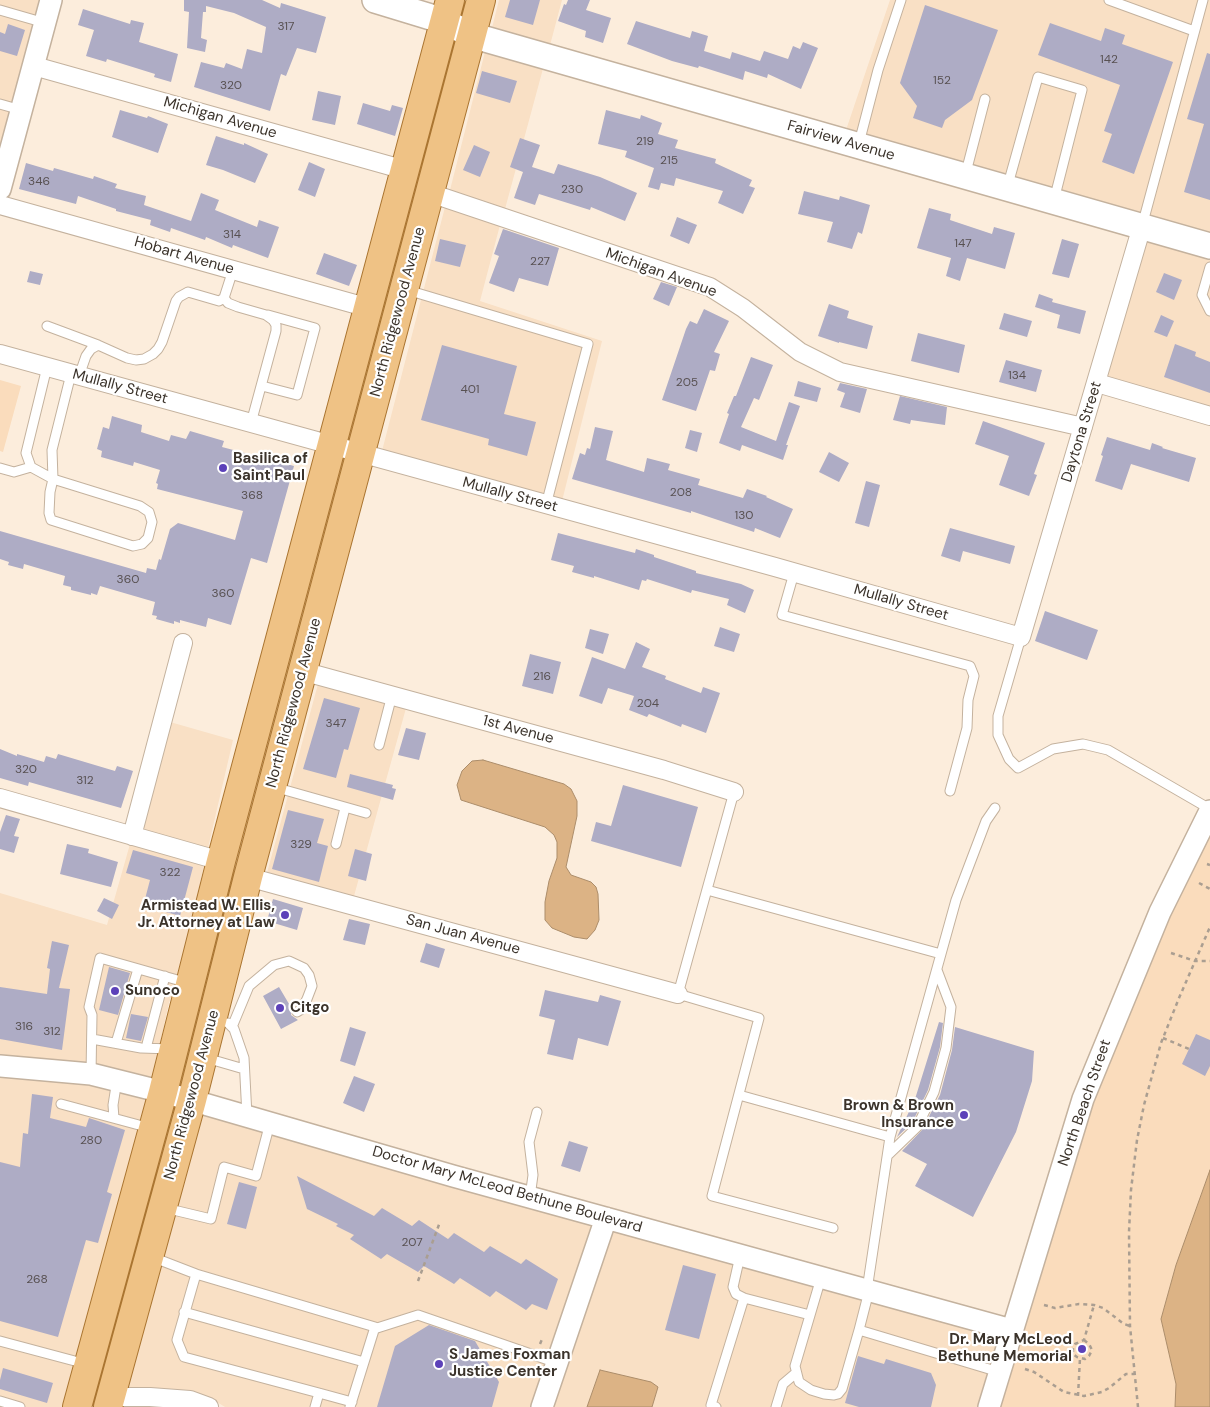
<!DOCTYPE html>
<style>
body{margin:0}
canvas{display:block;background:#fceddc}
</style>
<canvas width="1210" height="1407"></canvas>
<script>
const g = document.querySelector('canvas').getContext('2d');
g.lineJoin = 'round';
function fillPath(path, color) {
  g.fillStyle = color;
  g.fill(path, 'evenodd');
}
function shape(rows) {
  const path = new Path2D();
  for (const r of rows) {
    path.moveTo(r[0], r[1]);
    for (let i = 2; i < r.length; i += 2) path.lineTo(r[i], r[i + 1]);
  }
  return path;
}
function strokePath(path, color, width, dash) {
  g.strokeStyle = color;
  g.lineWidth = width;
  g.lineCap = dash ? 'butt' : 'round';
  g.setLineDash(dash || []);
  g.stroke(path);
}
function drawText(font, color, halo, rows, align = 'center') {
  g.font = font + ' "DM Sans",sans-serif';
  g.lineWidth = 4.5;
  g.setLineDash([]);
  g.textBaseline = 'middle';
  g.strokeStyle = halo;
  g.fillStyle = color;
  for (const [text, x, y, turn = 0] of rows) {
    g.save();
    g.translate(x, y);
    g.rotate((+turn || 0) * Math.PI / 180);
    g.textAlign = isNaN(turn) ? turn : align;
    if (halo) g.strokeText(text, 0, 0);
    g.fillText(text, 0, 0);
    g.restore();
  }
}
fillPath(shape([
 [0,0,43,0,0,159],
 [499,0,562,0,549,49,491,32],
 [890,0,1210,0,1210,237,845,133],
 [486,48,544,65,505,209,450,190],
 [445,207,500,225,480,301,602,341,562,501,382,451],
 [1148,237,1210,255,1210,407,1107,377],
 [318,684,408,701,354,896,267,873],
 [170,722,233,740,208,848,141,830],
 [130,844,204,865,181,970,169,1003,152,1080,0,1057,0,893,107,925],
 [0,1074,89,1082,148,1096,69,1407,0,1407],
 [202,1112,596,1224,533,1407,225,1407,212,1399,194,1392,126,1389],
 [611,1228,1002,1337,981,1407,652,1407,657,1387,600,1370,587,1407,550,1407]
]), '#f9e0c5');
fillPath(shape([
 [0,380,21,386,3,452,0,451],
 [1210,811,1210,1170,1176,1265,1161,1319,1176,1384,1175,1407,989,1407,1083,1099]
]), '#fadcbc');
const water = shape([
 [483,760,564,784,571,789,577,801,577,816,566,867,571,875,591,882,596,887,598,894,599,920,595,930,587,939,574,937,552,928,545,920,545,902,549,881,557,858,557,842,554,835,545,827,461,800,457,785,462,771,472,761,483,760],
 [1210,1170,1210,1407,1175,1407,1176,1384,1161,1319,1176,1265,1210,1170],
 [600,1370,651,1382,658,1387,652,1407,587,1407,600,1370]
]);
fillPath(water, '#dcb385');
strokePath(water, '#ac8d6a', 1);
fillPath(shape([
 [184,0,262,0,280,8,281,3,326,17,316,53,297,48,286,76,281,74,270,111,194,87,201,62,224,68,226,63,242,69,247,49,262,53,266,27,234,13,206,6,206,12,203,12,201,38,207,40,205,52,187,48,189,12,184,11],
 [510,0,540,0,533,25,505,17],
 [568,0,590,0,586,10,611,18,603,43,585,37,586,31,558,21,564,4,566,5],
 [925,5,998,30,972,100,945,120,942,128,913,118,917,106,900,83],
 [83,9,130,24,131,20,144,23,139,42,178,54,171,82,154,77,155,74,107,59,106,62,86,56,94,30,78,25],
 [636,21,690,38,692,31,708,36,704,51,730,59,732,52,760,61,764,51,788,59,793,46,800,49,803,42,818,48,801,89,768,74,767,78,745,71,743,80,699,66,698,68,672,61,627,44],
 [1050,23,1101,41,1105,28,1125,35,1122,44,1173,62,1134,174,1102,162,1112,134,1104,131,1120,85,1038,55],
 [8,24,25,30,17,56,0,51,0,32,5,34],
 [1207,53,1210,54,1210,200,1184,192,1204,124,1187,119],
 [482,71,517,81,510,103,476,93],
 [318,91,341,96,335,125,312,120],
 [363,103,390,111,392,105,403,108,395,136,357,124],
 [120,110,147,118,148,116,168,124,158,153,112,137],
 [606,110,640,119,641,115,662,123,658,134,678,140,675,148,716,159,715,163,752,180,749,186,755,188,743,214,718,203,723,191,676,178,674,186,661,183,659,190,648,187,654,168,625,157,627,151,598,144],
 [216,136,244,145,244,143,268,154,255,183,223,170,206,165],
 [520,138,540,145,532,167,554,174,558,164,600,177,637,193,625,221,591,207,590,210,539,194,535,205,514,198,523,172,510,167],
 [474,145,490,152,480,177,463,170],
 [309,162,325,169,315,197,298,190],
 [26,163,53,171,54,168,93,179,94,176,117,184,115,188,146,196,144,205,191,221,201,193,219,200,215,210,257,227,259,220,279,227,268,258,233,245,232,248,206,237,205,240,171,228,170,232,150,225,151,220,116,211,116,209,78,196,76,204,19,189],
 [804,191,839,200,840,196,870,205,862,234,858,232,852,249,827,242,833,222,798,214],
 [929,208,951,214,950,220,992,234,994,227,1015,233,1005,269,967,258,960,281,946,276,951,258,917,248],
 [677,217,697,225,689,244,670,236],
 [503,229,559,248,548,286,519,278,514,292,489,283,499,256,494,254],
 [440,239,466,245,460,267,435,261],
 [1062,239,1079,244,1069,278,1052,274],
 [324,253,357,265,349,286,316,274],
 [30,271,43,274,40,285,27,282],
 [1164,273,1182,280,1174,300,1156,292],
 [661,282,677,287,669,306,653,299],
 [1039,294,1053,299,1052,302,1086,311,1080,334,1057,328,1060,315,1035,307],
 [829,304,849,311,847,318,873,326,867,349,839,342,839,343,818,336],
 [704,309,729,321,714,352,720,354,715,371,710,370,696,411,662,400,686,329,690,321,697,324],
 [1004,313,1032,321,1027,337,999,329],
 [1161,315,1174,321,1167,337,1154,332],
 [918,333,965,345,959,373,911,361],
 [1175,344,1196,352,1195,356,1210,362,1210,393,1164,377],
 [442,345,517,366,504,414,536,422,527,456,488,445,489,439,421,420],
 [751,357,773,365,759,400,754,398,741,427,776,441,789,402,800,406,786,445,788,445,783,460,742,445,740,451,719,443,729,414,727,413,734,396,736,396],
 [1006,360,1042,370,1036,392,999,382],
 [798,381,821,388,817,402,794,396],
 [840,383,867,389,860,413,840,407,845,393,837,390],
 [900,396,947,407,945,425,911,420,910,424,893,420],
 [112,416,142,425,141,432,169,441,171,435,186,439,190,431,224,441,222,447,294,466,267,563,251,558,231,625,208,618,206,627,180,620,180,623,174,621,174,624,156,619,157,616,152,615,155,602,100,586,97,595,91,593,91,595,71,590,71,587,63,585,65,576,24,564,23,569,8,565,9,562,0,559,0,531,146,573,147,568,156,570,159,559,161,560,170,529,178,523,235,540,243,511,157,489,158,484,156,483,160,470,134,462,133,466,101,457,102,451,97,449,103,427,109,429],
 [983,421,1045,443,1034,474,1037,475,1029,496,999,485,1009,456,975,444],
 [595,427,613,431,606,460,644,472,647,458,670,464,668,470,700,479,698,485,743,498,747,489,767,496,766,497,793,509,780,538,755,528,754,532,691,511,691,513,572,479,580,453,585,455,587,448,590,449],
 [690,430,702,433,697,452,685,448],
 [1107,437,1150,450,1152,443,1163,447,1162,448,1196,458,1189,482,1131,464,1122,490,1095,481,1103,456,1101,455],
 [829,452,849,463,839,482,819,472],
 [866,481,880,485,869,527,855,523],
 [950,528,1015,546,1010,564,963,551,960,562,941,556],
 [558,533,635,553,636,549,654,555,654,557,696,571,696,573,741,584,754,590,745,613,727,605,729,599,692,590,691,593,647,579,646,581,642,580,639,590,594,576,594,578,572,572,574,566,551,560],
 [1045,611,1098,630,1087,660,1035,641],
 [720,627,740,634,734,652,714,646],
 [590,629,609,634,603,654,585,648],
 [636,642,650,649,642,667,666,676,665,679,701,693,703,687,720,693,706,733,682,724,681,727,649,714,647,717,629,710,634,696,608,688,602,704,579,696,592,657,625,669],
 [530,654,561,662,553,694,522,686],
 [324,698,360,708,348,750,344,749,336,778,303,769],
 [406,728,426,733,419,760,398,755],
 [0,749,17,756,17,754,44,762,46,756,56,759,58,754,115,771,117,766,133,771,121,808,29,782,28,786,0,778],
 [350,774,393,785,392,788,396,789,393,800,347,787],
 [623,785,698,807,681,867,591,841,596,822,611,826],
 [288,810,324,819,317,843,328,846,319,882,272,869],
 [6,815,20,819,14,836,19,837,14,853,0,849,0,832],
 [67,844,89,849,88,853,118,862,111,887,60,874],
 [355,849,372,854,366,881,348,876],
 [133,850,193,867,180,916,145,906,147,899,145,899,150,880,126,873],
 [104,898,119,905,112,919,97,911],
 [273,899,303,908,297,930,267,921],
 [349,919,370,924,365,945,343,940],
 [52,941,69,945,59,988,70,989,62,1050,0,1039,0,987,47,994,50,969,47,968],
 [426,943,445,949,439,968,420,962],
 [109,967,130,973,118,1015,99,1010],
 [279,987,292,1009,291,1015,298,1020,281,1029,263,996],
 [545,990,598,1002,600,995,621,1001,608,1046,578,1038,573,1060,547,1054,555,1020,539,1016],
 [131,1014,148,1017,141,1041,126,1038],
 [939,1022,943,1023,940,1047,928,1090,912,1123,897,1137,915,1099],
 [350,1027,366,1032,355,1066,340,1061],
 [955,1027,1034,1051,1032,1081,1016,1132,973,1217,915,1186,927,1164,902,1151,922,1130,940,1095,952,1050],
 [1196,1034,1210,1040,1210,1066,1205,1076,1182,1064],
 [354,1076,375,1084,364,1112,343,1103],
 [32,1094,53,1097,50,1118,86,1127,89,1118,125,1130,107,1192,112,1194,98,1243,86,1240,58,1337,0,1321,0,1162,20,1167,23,1133,28,1134],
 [569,1141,588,1147,580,1172,561,1166],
 [297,1176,374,1216,382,1208,412,1226,419,1220,448,1239,454,1233,484,1252,490,1246,521,1264,526,1259,558,1279,547,1310,532,1304,526,1310,496,1291,490,1297,460,1278,454,1284,424,1266,418,1272,387,1254,381,1259,350,1239,354,1235,336,1226,338,1224,307,1209],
 [239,1182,257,1187,246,1229,227,1224],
 [683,1265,716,1274,699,1339,665,1330],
 [429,1325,475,1341,499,1382,492,1407,377,1407,395,1346],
 [858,1356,884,1364,886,1359,931,1373,936,1385,931,1407,859,1407,845,1403],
 [3,1368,53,1383,47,1403,0,1389,0,1380]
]), '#aeacc5');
const service = shape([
 [1109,0,1194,31],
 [0,10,45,23],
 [0,104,21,110],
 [859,143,878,70,901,0],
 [965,176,985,99],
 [1007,188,1038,77,1082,90,1054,200],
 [1142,226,1203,0],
 [1210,267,1202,295,1210,311],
 [407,290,588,344,546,505],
 [224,298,228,303,238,307,266,315,273,320,276,325,276,331,251,423],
 [47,326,98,345],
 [47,367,26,453,31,467,53,479,140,506,149,512,152,522,148,538,142,544,133,546,51,520,49,513,50,492,53,479,52,450,71,374],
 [79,376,86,356,91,349,98,345,127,358,136,360,144,359,153,354,158,349,162,342,176,301,179,297,188,292,219,301,224,298,233,270],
 [262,386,297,395,315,328,268,315],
 [0,468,14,472,31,467],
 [794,573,782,615,970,666,974,676,968,700,967,728,950,791],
 [1021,637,998,716,998,735,1009,759,1018,768,1053,749,1083,744,1108,750,1210,809],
 [379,745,392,695],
 [274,787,366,813],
 [734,792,678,994,759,1018,712,1196,833,1228],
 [336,844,345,808],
 [707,890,941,954],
 [228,1023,234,1029,244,1058,247,1116],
 [232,1027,249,986,274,965,289,961,304,968,309,975,312,986,307,999,302,1009,297,1012],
 [92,1039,141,1048,171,1049],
 [116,1043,138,969],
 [146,1048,165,976],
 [206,1058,244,1069],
 [91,1074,92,1015,89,1007,100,958,188,983],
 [739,1095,890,1137],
 [61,1104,150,1128],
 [114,1118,113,1105,117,1080],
 [888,1155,917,1127,934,1092,946,1048,951,1007,937,970],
 [530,1197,533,1175,529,1142,537,1112],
 [165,1208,211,1219,224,1167,256,1176,270,1123],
 [740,1256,733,1287,736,1294,744,1298,810,1315],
 [152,1257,196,1274],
 [821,1278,795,1366,799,1382,811,1390,824,1394,834,1395,838,1394,842,1389,859,1330],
 [867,1290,890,1137,956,900,986,821,995,808],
 [869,1291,859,1330,999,1372],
 [184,1312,364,1362],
 [374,1329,418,1315,557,1363],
 [0,1341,86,1364],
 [319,1393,352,1402],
 [0,1401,20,1407],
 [315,1407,319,1393,184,1357,177,1340,196,1274,375,1327,350,1407],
 [716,1407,711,1405,744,1298],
 [776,1407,783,1384,796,1373]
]);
const minor = shape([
 [34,66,405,170],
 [430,193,710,287,743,308,800,352,840,372,1083,427],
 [0,205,369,308],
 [0,354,775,567,1021,637,1142,226],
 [1097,383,1210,416],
 [302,671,664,770,734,792],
 [0,798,221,861],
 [132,836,183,643],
 [248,877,678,994],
 [110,1397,150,1397,190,1400,209,1407]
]);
const tertiary = shape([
 [0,189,51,0],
 [0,1066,91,1074,163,1092,453,1176,1012,1330],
 [542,1407,606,1218],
 [989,1407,1083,1099,1160,912,1210,811]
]);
const secondary = shape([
 [375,0,444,21,471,35,1210,246]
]);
const primary = shape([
 [77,1407,163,1092,221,861,450,0],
 [108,1407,192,1100,248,877,481,0]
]);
strokePath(service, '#c4b29e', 11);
strokePath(minor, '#c4b29e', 20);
strokePath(tertiary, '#c4b29e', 24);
strokePath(secondary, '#c4b29e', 28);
strokePath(primary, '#aa7531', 30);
strokePath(shape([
 [1207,864,1210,865],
 [1199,883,1210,889],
 [1171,953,1195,961,1210,961],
 [1163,1038,1189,1049],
 [418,1281,440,1222],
 [1044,1305,1055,1308,1079,1304,1094,1305,1103,1308,1124,1324,1130,1326],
 [1084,1340,1089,1344,1092,1350,1089,1356,1085,1359,1077,1357,1073,1354,1073,1349,1075,1344,1084,1340,1094,1305],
 [540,1344,543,1337],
 [1025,1369,1034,1372,1064,1392,1084,1396,1102,1392,1109,1388,1126,1374,1135,1374],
 [1078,1396,1080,1358],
 [1138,1407,1130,1326,1129,1232,1131,1190,1137,1140,1144,1105,1161,1043,1179,998,1210,927]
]), '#aa9e91', 2.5, [4, 4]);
strokePath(service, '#fff', 9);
strokePath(minor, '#fff', 18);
strokePath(tertiary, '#fff', 21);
strokePath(secondary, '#fff', 25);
strokePath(primary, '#efc285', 28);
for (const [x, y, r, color] of [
 [223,468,5,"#5c41b9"],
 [285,915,5,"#5c41b9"],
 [115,991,5,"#5c41b9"],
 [280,1008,5,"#5c41b9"],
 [964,1115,5,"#5c41b9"],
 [1082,1349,5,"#5c41b9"],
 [439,1364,5,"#5c41b9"]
]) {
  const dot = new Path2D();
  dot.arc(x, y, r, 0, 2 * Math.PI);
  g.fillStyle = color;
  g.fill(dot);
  strokePath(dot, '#fff', 2);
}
drawText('12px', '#585152', null, [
 ["317",286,27],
 ["142",1109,60],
 ["152",942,81],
 ["320",231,86],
 ["219",645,142],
 ["215",669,161],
 ["346",39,182],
 ["230",572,190],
 ["314",232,235],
 ["147",963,244],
 ["227",540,262],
 ["134",1017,376],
 ["205",687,383],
 ["401",470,390],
 ["208",681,493],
 ["368",252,496],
 ["130",744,516],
 ["360",128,580],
 ["360",223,594],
 ["216",542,677],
 ["204",648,704],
 ["347",336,724],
 ["320",26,770],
 ["312",85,781],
 ["329",301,845],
 ["322",170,873],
 ["316",24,1027],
 ["312",52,1032],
 ["280",91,1141],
 ["207",412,1243],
 ["268",37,1280]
]);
drawText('15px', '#3b332b', '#fff', [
 ["Michigan Avenue",220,118,16],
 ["Fairview Avenue",841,141,16],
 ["Hobart Avenue",184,256,16],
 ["Michigan Avenue",661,273,20],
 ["North Ridgewood Avenue",398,312,-75],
 ["Mullally Street",120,387,15],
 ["Daytona Street",1082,432,-73],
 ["Mullally Street",510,495,15],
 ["Mullally Street",901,603,16],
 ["North Ridgewood Avenue",294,703,-75],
 ["1st Avenue",518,730,15],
 ["San Juan Avenue",463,935,15],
 ["North Ridgewood Avenue",192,1095,-75],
 ["North Beach Street",1085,1103,-71],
 ["Doctor Mary McLeod Bethune Boulevard",507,1190,16]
]);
drawText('bold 15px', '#3b332b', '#fff', [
 ["Basilica of",233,459],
 ["Saint Paul",233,476],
 ["Armistead W. Ellis,",275,906,"right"],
 ["Jr. Attorney at Law",275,923,"right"],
 ["Sunoco",125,991],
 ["Citgo",290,1008],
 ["Brown & Brown",954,1106,"right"],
 ["Insurance",954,1123,"right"],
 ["Dr. Mary McLeod",1072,1340,"right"],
 ["Bethune Memorial",1072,1357,"right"],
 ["S James Foxman",449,1355],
 ["Justice Center",449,1372]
], 'left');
</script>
